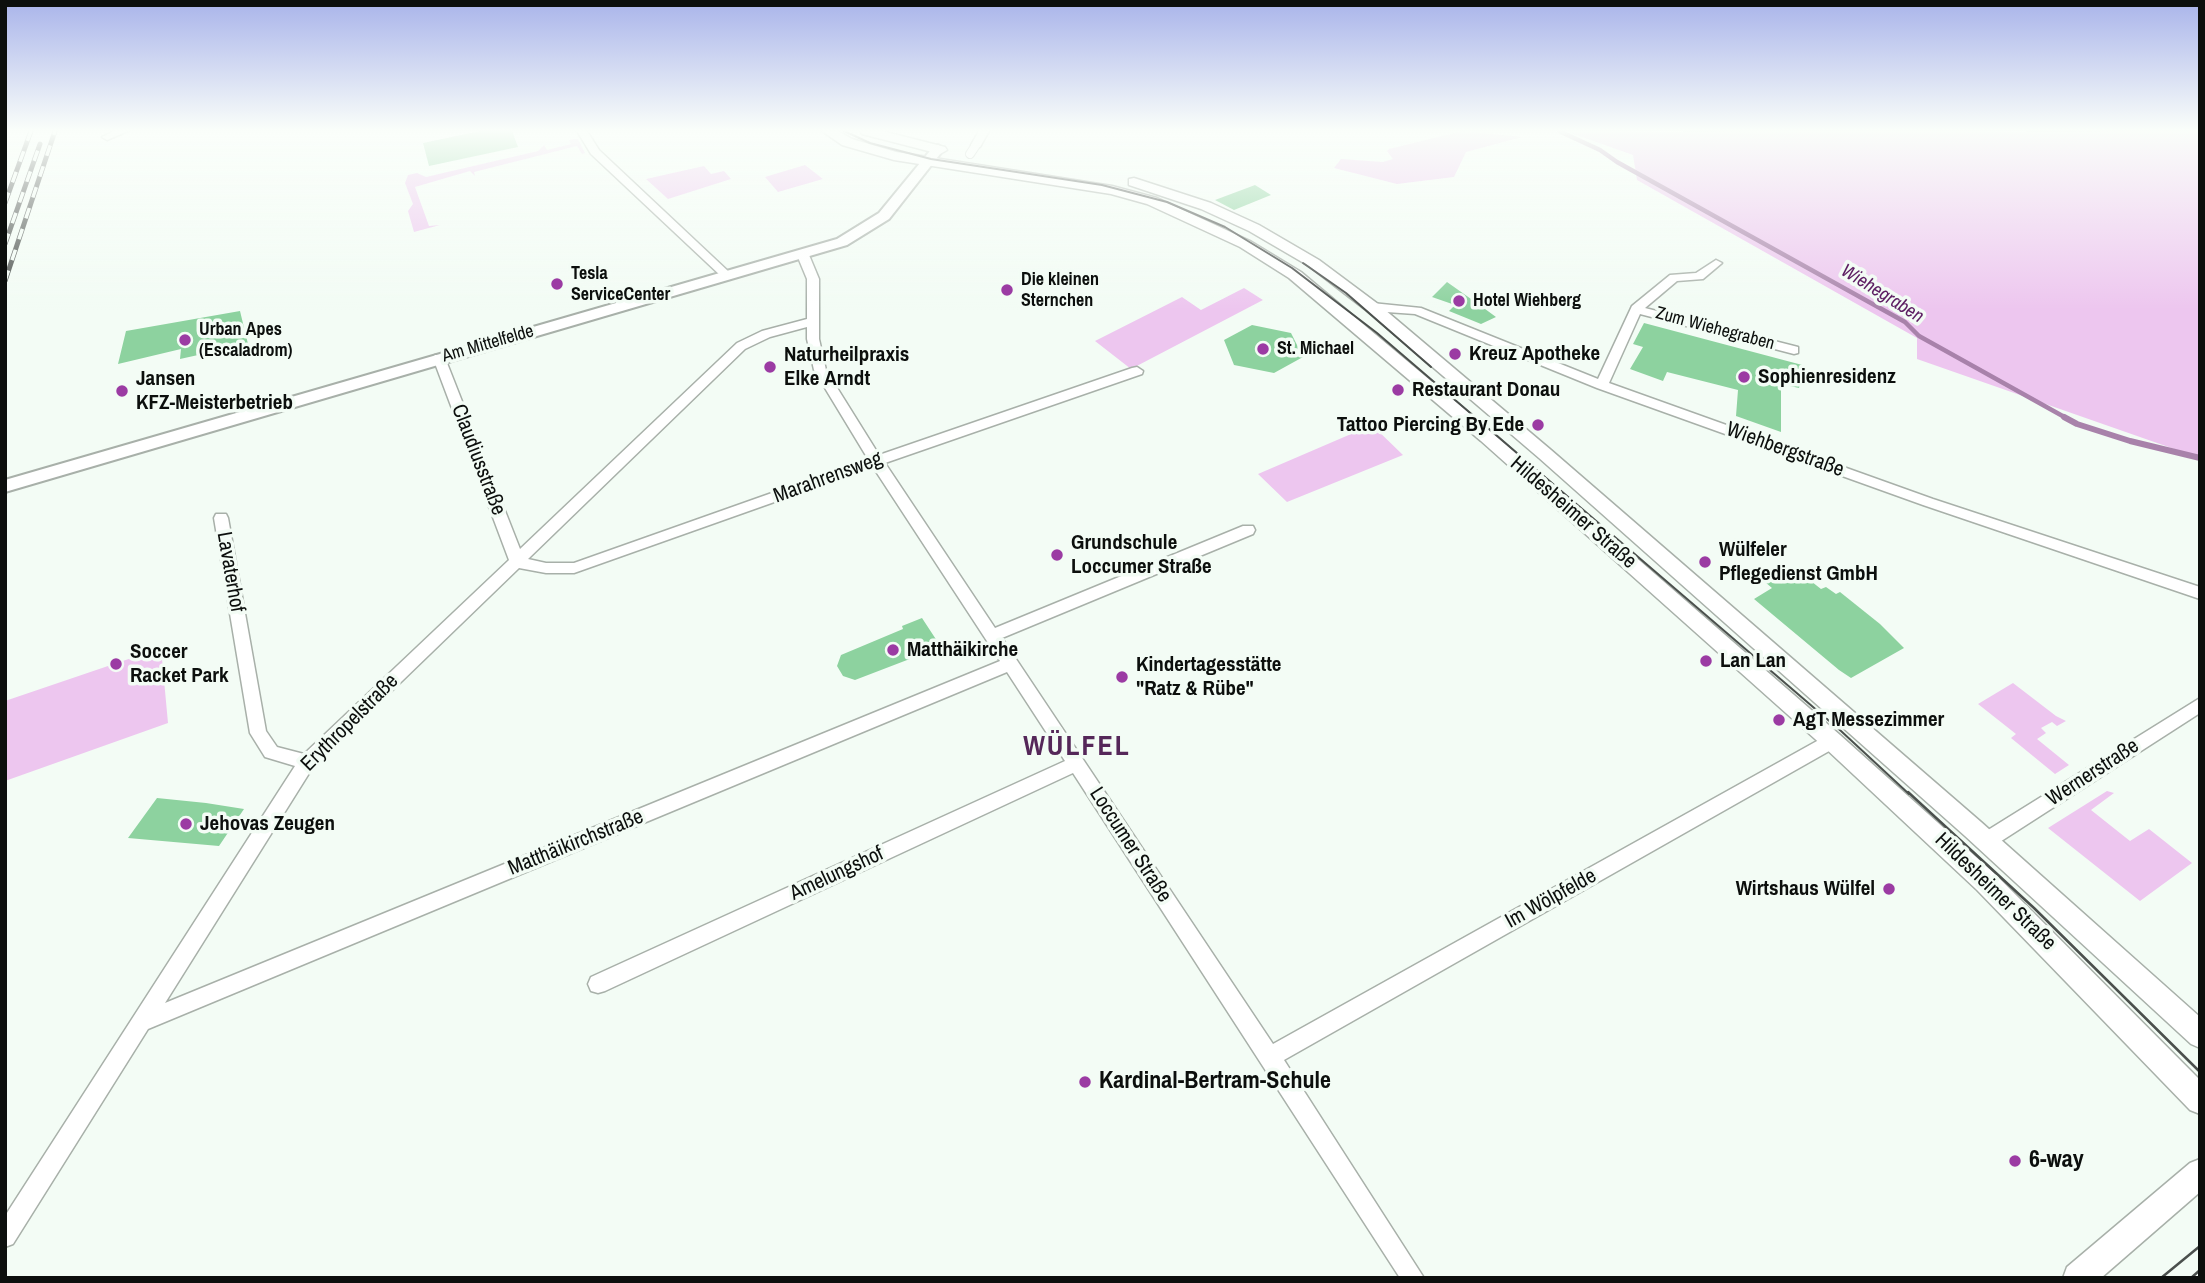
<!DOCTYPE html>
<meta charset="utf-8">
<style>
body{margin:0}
#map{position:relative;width:2205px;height:1283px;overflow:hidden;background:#f3fcf5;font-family:"Archivo Narrow",sans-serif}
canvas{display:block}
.frame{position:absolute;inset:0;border:7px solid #0c0f0d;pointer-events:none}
</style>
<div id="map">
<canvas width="2205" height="1283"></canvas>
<div class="frame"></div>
</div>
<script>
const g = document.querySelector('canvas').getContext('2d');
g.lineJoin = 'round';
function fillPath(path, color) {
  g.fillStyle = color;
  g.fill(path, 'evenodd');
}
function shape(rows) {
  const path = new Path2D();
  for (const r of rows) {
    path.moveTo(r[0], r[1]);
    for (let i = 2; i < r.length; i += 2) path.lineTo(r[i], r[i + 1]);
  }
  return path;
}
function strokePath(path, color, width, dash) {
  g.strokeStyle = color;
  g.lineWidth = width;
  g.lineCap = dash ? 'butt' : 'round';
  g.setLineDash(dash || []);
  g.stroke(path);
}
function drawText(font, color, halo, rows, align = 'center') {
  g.font = font + ' "Archivo Narrow",sans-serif';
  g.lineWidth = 7;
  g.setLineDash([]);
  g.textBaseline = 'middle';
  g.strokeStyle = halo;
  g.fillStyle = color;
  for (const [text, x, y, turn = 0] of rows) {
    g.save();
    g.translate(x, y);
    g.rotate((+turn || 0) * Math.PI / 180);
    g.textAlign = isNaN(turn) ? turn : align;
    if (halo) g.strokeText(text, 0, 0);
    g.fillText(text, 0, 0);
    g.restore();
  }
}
fillPath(shape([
 [1462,131,1522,137,1466,152,1454,177,1397,184,1334,168,1341,159,1383,162,1393,159,1387,151,1389,149],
 [2200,131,2200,458,1917,359,1917,338,1637,180,1633,155,1568,132],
 [573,139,578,139,585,153,582,154,577,146,474,172,475,176,470,171,415,187,429,226,440,225,414,232,408,211,413,204,405,183,408,175,417,173,426,177,538,151,544,145,547,150,571,144,569,140],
 [805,165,823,179,778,192,765,177],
 [704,166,711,174,724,171,731,179,668,199,646,179],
 [1244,288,1263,300,1131,369,1095,341,1182,297,1201,310],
 [1372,425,1403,455,1287,502,1258,474],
 [161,648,168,723,5,781,5,701],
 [2013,683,2056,716,2066,721,2057,726,2052,722,2041,728,2046,733,2037,739,2069,765,2055,774,2011,738,2016,734,1978,704],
 [2107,791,2114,793,2091,810,2130,841,2149,829,2192,863,2140,901,2048,828]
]), '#edc6ef');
strokePath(shape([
 [1559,131,1600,150,1617,162,1905,322,1919,336,2068,419]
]), '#a882aa', 4.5);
strokePath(shape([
 [2064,417,2077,424,2130,441,2200,458]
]), '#a882aa', 6);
fillPath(shape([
 [480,131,512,131,518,147,429,166,423,143],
 [1255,185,1271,195,1234,210,1215,200],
 [1447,282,1481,306,1496,317,1481,324,1449,311,1455,305,1432,297],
 [240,311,248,344,180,359,181,349,118,364,126,331],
 [1644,323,1806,366,1799,388,1781,384,1781,432,1736,416,1738,390,1667,372,1663,381,1630,369,1643,347,1633,344],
 [1252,325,1291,333,1303,357,1274,373,1234,365,1224,340],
 [1793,567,1821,589,1826,587,1836,594,1840,592,1880,624,1904,648,1851,678,1839,670,1754,599,1772,588,1765,582],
 [922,618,941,647,855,680,843,676,837,666,841,655,903,629,902,626],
 [157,798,206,803,244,809,219,846,128,838]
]), '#8dd29f');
const pedestrian = shape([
 [970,154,976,145]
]);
const minor = shape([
 [114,131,128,131,107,140,102,137,114,131],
 [577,131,587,131,599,150,729,272,729,276,721,276,591,154,577,131],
 [979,131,989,131,980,147,972,147,971,145,979,131],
 [803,252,809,255,819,279,819,339,826,370,879,455,1132,368,1137,367,1143,371,1142,374,885,463,995,628,1243,526,1253,526,1255,530,1253,534,1002,638,1273,1044,1826,736,1832,734,1838,736,1840,741,1838,746,1284,1060,1424,1278,1400,1278,1073,773,605,991,598,993,591,991,588,984,591,977,1065,761,1007,672,148,1029,13,1244,5,1247,5,1216,295,766,265,757,250,733,214,518,216,514,226,514,228,518,266,731,277,747,304,754,509,560,433,358,435,355,443,355,445,358,520,549,737,343,762,331,807,319,807,279,797,255,803,252],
 [807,327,807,339,814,370,868,459,574,563,546,563,528,559,745,349,770,337,807,327],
 [873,467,1000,661,165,1003,313,767,519,568,546,573,574,573,873,467],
 [1716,260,1722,263,1703,279,1677,281,1645,308,1798,347,1798,353,1794,354,1640,314,1609,383,1933,499,2200,587,2200,599,1923,505,1597,388,1415,314,1372,311,1366,307,1372,303,1421,308,1598,379,1632,306,1670,275,1696,273,1716,260],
 [2200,698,2200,713,1992,847,1986,849,1980,847,1977,841,1980,835,2200,698]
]);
const tertiary = shape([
 [938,145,944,149,889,219,847,245,5,492,5,480,837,239,879,213,934,146,938,145]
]);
const secondary = shape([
 [822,131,838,131,852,139,896,152,1112,186,1157,198,1250,241,1301,272,1493,433,1840,735,1995,874,2200,1080,2200,1114,2190,1110,1977,890,1824,747,1481,441,1289,278,1240,247,1147,204,1111,194,894,160,842,145,822,131],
 [860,131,882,131,945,147,947,150,940,154,862,134,860,131],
 [1134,178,1211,203,1259,225,1319,260,1378,304,1551,450,1981,822,2200,1017,2200,1048,2191,1044,1965,836,1539,458,1366,310,1309,266,1249,231,1201,209,1129,185,1129,179,1134,178],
 [2200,1159,2200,1192,2101,1278,2063,1278,2067,1267,2190,1163,2200,1159]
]);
strokePath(pedestrian, '#a8b0a9', 10);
strokePath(minor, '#a8b0a9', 3);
strokePath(tertiary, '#a8b0a9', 4);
strokePath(secondary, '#a8b0a9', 3);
strokePath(pedestrian, '#fff', 8);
fillPath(minor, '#fff');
fillPath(tertiary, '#fff');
fillPath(secondary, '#fff');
strokePath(shape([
 [844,131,870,143,931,159,1102,185,1167,202,1225,227,1292,268,1377,333,1841,731,1909,794],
 [1303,263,1346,293,1431,367]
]), '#4b504d', 2);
strokePath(shape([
 [1908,792,2034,908,2200,1072],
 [2161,1278,2200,1246],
 [2191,1278,2200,1270]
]), '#4b504d', 2.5);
const rail = shape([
 [5,203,31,131],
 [5,244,40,144],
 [5,281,55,131]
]);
strokePath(rail, '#4b504d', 5);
strokePath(rail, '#f3fcf5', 3.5, [11]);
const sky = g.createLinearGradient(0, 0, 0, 310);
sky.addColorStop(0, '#a9b4ea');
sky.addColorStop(0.42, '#fafefa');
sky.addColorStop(1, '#fafefa00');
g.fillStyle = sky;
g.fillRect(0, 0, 2205, 310);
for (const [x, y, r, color] of [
 [557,284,7,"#9b3ba3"],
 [1007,290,7,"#9b3ba3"],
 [1459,301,7,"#9b3ba3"],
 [185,340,7,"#9b3ba3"],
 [1263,349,7,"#9b3ba3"],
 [1455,354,7,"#9b3ba3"],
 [770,367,7,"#9b3ba3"],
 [1744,377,7,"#9b3ba3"],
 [1398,390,7,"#9b3ba3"],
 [122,391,7,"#9b3ba3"],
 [1538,425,7,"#9b3ba3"],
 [1057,555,7,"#9b3ba3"],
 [1705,562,7,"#9b3ba3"],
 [893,650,7,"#9b3ba3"],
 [1706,661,7,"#9b3ba3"],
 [116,664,7,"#9b3ba3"],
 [1122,677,7,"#9b3ba3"],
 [1779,720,7,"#9b3ba3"],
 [186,824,7,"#9b3ba3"],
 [1889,889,7,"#9b3ba3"],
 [1085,1082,7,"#9b3ba3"],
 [2015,1161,7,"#9b3ba3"]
]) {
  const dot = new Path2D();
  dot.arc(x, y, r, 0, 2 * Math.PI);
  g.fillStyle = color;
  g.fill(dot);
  strokePath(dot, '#f3fcf5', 2.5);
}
drawText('bold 18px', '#0c0f0d', '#f3fcf5', [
 ["Tesla",571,274],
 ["ServiceCenter",571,295],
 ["Die kleinen",1021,280],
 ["Sternchen",1021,301],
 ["Hotel Wiehberg",1473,301],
 ["Urban Apes",199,330],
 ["(Escaladrom)",199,351],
 ["St. Michael",1277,349]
], 'left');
drawText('18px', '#0c0f0d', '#f3fcf5', [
 ["Zum Wiehegraben",1715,329,15],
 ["Am Mittelfelde",488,344,-16]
]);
drawText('italic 19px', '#5c1d62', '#f3fcf5', [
 ["Wiehegraben",1882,294,32]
]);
drawText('bold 21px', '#0c0f0d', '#f3fcf5', [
 ["Kreuz Apotheke",1469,354],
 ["Naturheilpraxis",784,355],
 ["Elke Arndt",784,379],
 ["Sophienresidenz",1758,377],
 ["Jansen",136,379],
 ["KFZ-Meisterbetrieb",136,403],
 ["Restaurant Donau",1412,390],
 ["Tattoo Piercing By Ede",1524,425,"right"],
 ["Grundschule",1071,543],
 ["Loccumer Straße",1071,567],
 ["Wülfeler",1719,550],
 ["Pflegedienst GmbH",1719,574],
 ["Matthäikirche",907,650],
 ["Soccer",130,652],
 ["Racket Park",130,676],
 ["Lan Lan",1720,661],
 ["Kindertagesstätte",1136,665],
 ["\"Ratz & Rübe\"",1136,689],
 ["AgT Messezimmer",1793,720],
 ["Jehovas Zeugen",200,824],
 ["Wirtshaus Wülfel",1875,889,"right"]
], 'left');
drawText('21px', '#0c0f0d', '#f3fcf5', [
 ["Wiehbergstraße",1785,450,20],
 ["Claudiusstraße",478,460,69],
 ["Marahrensweg",828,478,-20],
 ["Hildesheimer Straße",1573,513,41],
 ["Lavaterhof",230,572,80],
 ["Erythropelstraße",350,723,-45],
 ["Wernerstraße",2093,773,-33],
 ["Matthäikirchstraße",576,843,-22],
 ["Loccumer Straße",1130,845,57],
 ["Amelungshof",837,874,-25],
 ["Hildesheimer Straße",1995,892,44],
 ["Im Wölpfelde",1551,899,-29]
]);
drawText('bold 24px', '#0c0f0d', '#f3fcf5', [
 ["Kardinal-Bertram-Schule",1099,1082],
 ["6-way",2029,1161]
], 'left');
g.letterSpacing = '2px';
drawText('bold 28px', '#552759', '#f3fcf5', [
 ["WÜLFEL",1077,747]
]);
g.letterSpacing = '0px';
</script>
